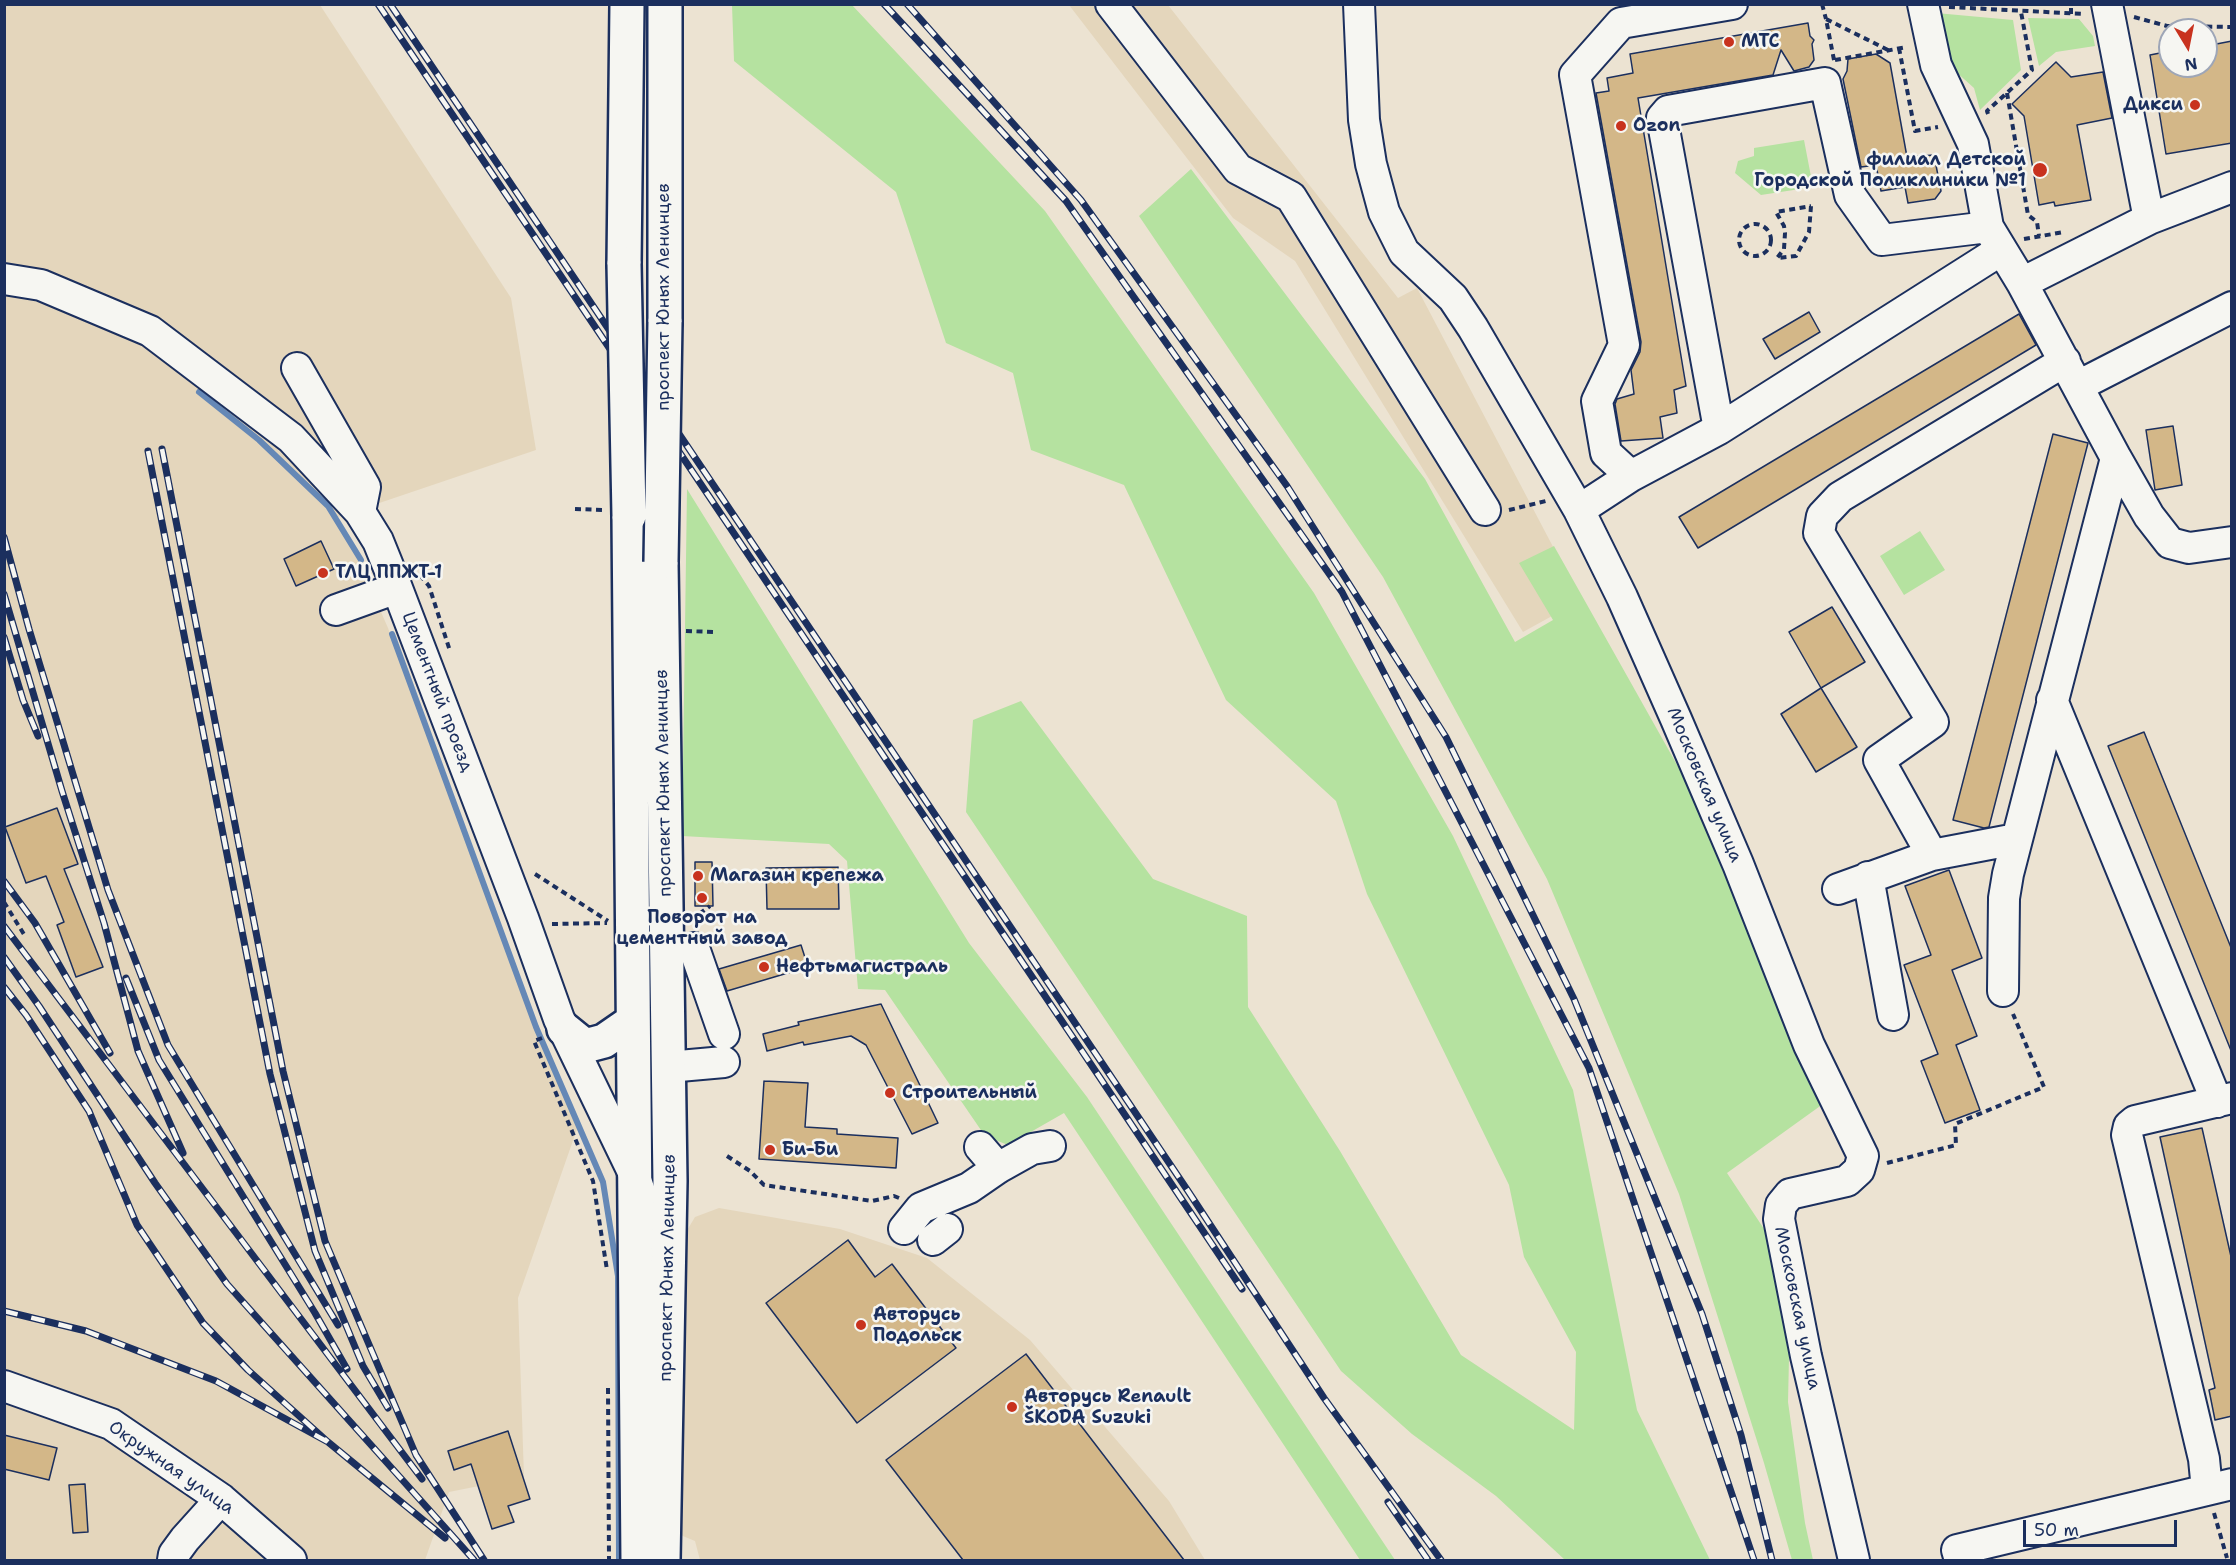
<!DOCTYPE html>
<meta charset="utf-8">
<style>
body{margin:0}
#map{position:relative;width:2236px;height:1565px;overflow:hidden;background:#ece3d2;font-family:"Shantell Sans",sans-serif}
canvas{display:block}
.frame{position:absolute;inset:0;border:6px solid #1b2f5e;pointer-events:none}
.north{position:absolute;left:2158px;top:18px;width:60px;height:60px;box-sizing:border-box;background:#f6f6f2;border:2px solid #9ea6b7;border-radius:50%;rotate:170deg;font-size:16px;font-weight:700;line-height:24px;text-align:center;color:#1b2f5e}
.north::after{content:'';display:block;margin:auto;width:21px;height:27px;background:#c8321e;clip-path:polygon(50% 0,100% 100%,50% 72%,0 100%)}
.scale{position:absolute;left:2023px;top:1520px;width:154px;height:27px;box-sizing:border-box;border:3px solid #1b2f5e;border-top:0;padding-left:8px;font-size:18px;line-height:21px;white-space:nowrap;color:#1b2f5e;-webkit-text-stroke:4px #f6f6f2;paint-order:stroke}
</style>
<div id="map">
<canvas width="2236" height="1565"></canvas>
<div class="frame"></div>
<div class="north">N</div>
<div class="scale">50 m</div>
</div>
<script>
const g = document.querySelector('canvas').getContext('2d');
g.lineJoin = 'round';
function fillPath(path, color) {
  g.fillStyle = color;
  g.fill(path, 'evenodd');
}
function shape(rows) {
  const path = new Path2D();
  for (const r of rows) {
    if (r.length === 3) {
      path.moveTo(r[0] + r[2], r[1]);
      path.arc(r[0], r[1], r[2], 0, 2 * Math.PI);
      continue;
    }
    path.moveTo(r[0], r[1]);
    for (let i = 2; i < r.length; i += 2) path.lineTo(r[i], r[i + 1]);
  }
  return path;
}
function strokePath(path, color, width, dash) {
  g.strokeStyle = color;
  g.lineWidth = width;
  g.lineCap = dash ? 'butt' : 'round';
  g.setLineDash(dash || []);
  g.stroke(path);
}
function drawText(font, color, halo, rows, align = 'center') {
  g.font = font + ' "Shantell Sans",sans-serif';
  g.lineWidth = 5;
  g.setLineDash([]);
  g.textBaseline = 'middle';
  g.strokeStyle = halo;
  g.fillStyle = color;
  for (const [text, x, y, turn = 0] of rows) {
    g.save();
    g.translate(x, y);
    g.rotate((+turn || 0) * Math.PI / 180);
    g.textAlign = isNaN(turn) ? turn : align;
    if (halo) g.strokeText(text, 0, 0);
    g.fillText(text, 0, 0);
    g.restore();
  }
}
fillPath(shape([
 [5,5,320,5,511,298,536,450,335,518,347,534,388,628,577,1129,518,1298,524,1477,449,1492,425,1560,5,1560],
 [1069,5,1168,5,1398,298,1417,288,1581,600,1523,632,1295,261,1233,218],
 [719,1208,840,1229,927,1258,1030,1340,1169,1501,1205,1560,700,1560,695,1541,678,1534,680,1242,695,1217]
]), '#e4d6bc');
fillPath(shape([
 [732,5,852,5,1045,211,1314,593,1453,836,1573,1090,1637,1410,1710,1560,1565,1560,1496,1496,1412,1434,1341,1371,966,812,973,720,1021,701,1153,879,1247,916,1248,1007,1340,1151,1461,1355,1574,1430,1576,1352,1524,1257,1509,1185,1367,894,1336,801,1226,700,1124,485,1031,450,1013,373,946,343,896,192,734,61],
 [1936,13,2013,20,2021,70,1980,110,1974,88,1945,62],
 [2028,18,2079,19,2093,36,2095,46,2056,52,2039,66],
 [1804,140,1813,187,1761,195,1735,173,1738,161,1754,156,1754,148],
 [1191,169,1425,479,1515,642,1553,620,1519,563,1554,546,1726,852,1823,1104,1727,1173,1772,1241,1790,1314,1788,1402,1805,1523,1813,1560,1792,1560,1764,1463,1679,1194,1547,879,1383,577,1139,216],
 [687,489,969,943,1087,1097,1395,1560,1360,1560,1064,1113,1008,1145,985,1136,885,990,858,989,847,861,829,844,682,836],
 [1920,531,1945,570,1904,595,1880,556]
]), '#b5e2a0');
strokePath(shape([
 [199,392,259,440,328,506,361,560],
 [392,634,536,1027,603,1182,618,1276,619,1560]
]), '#6588b6', 6);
const building = shape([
 [1808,23,1810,36,1814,40,1812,44,1814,60,1809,67,1794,71,1781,50,1773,75,1638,98,1686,386,1674,390,1677,413,1660,417,1663,438,1621,441,1615,404,1617,399,1634,394,1631,370,1640,352,1641,342,1596,93,1609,91,1607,78,1633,73,1630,54,1808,23],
 [2232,41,2232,143,2166,154,2150,55,2170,51,2170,66,2206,66,2206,46,2232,41],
 [1876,54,1890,63,1907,157,1934,155,1941,191,1935,199,1908,203,1905,187,1881,191,1876,165,1861,167,1843,79,1847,71,1848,59,1876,54],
 [2056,62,2071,77,2103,72,2112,118,2077,125,2091,200,2055,206,2054,202,2039,205,2024,116,2012,104,2056,62],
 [1809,312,1820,332,1775,359,1763,339,1809,312],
 [2019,314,2036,345,1698,548,1679,517,2019,314],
 [2173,426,2182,485,2155,490,2146,430,2173,426],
 [2053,434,2088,443,1989,827,1984,828,1953,820,2053,434],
 [321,541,334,569,296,586,284,559,321,541],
 [1832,607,1865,662,1821,688,1789,632,1832,607],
 [1821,688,1857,747,1816,772,1781,714,1821,688],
 [2144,732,2232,950,2232,1053,2108,746,2144,732],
 [57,808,78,864,64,869,103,967,76,977,57,925,64,922,46,876,26,883,5,827,57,808],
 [695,862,712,862,713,906,695,906,695,862],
 [838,867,839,909,767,909,766,868,838,867],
 [1949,870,1982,958,1952,970,1977,1036,1956,1045,1980,1110,1945,1123,1921,1061,1938,1054,1904,965,1931,955,1905,886,1949,870],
 [801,945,808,967,727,991,719,969,801,945],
 [881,1004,938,1123,912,1134,866,1045,851,1036,804,1045,803,1042,767,1051,763,1034,799,1025,798,1022,881,1004],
 [764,1081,808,1083,805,1127,837,1129,837,1134,898,1138,896,1168,759,1159,764,1081],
 [2202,1128,2232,1261,2232,1416,2215,1420,2209,1390,2215,1388,2160,1137,2202,1128],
 [848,1240,875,1277,892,1264,956,1348,857,1423,766,1303,848,1240],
 [1026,1354,1184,1560,963,1560,886,1460,1026,1354],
 [508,1431,530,1499,508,1506,514,1522,492,1529,471,1464,454,1470,448,1451,508,1431],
 [4,1435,57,1448,49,1480,4,1469,4,1435],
 [85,1484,88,1532,73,1533,69,1485,85,1484]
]);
fillPath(building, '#d3b788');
strokePath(building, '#1b2f5e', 1.5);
const minor = shape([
 [1111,4,1238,169,1291,197,1485,510],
 [1359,4,1364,120,1371,164,1384,212,1404,252,1453,298,1473,328,1579,510,1622,597,1676,719,1738,864,1809,1045,1863,1156,1859,1170,1847,1181,1790,1194,1781,1205,1779,1219,1806,1356,1854,1560],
 [1732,4,1621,23,1575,75,1624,345,1597,401,1606,453,1631,476,1719,429,1662,118,1668,111,1825,83,1850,195,1882,240,1988,227],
 [1923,4,1936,65,1973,144,1988,227,2022,283,2116,458,2149,516,2170,543,2189,548,2232,542],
 [2107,4,2149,219],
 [4,279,41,285,150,331,291,438,360,512,378,541,397,588,523,918,559,1019,634,1174,666,1269],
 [2022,283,2149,219,2232,187],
 [297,368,365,487,360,512],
 [2078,386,2232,307],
 [1719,429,2001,250],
 [1579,510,1631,476],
 [336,610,397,588],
 [2052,700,2217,1102],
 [1932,855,2016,839],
 [1868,877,1893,1015],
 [1838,889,1932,855,1879,760,1933,722,1819,533,1822,516,1840,497,2065,361],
 [694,948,724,1034],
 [2003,991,2004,898,2008,874,2116,458],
 [668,1067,724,1062],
 [980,1147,998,1168],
 [904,1229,921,1208,969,1188,998,1168,1032,1149,1050,1146],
 [933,1240,947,1229],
 [4,1386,111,1424,221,1499,291,1560],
 [2207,1490,2204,1459,2127,1135,2129,1126,2135,1121,2232,1098],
 [173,1560,174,1554,185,1539,221,1499],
 [1960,1560,1957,1550,2232,1484]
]);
const major = shape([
 [665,4,665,322],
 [624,264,627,4],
 [629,516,638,1560],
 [661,562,670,1181,663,1560],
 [564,1029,585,1046,604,1041,633,1021]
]);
strokePath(minor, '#1b2f5e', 34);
strokePath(major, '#1b2f5e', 38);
strokePath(shape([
 [1822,4,1826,19],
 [1949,7,2085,14],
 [2071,14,2071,4],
 [2134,17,2167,26,2232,27],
 [1899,48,1915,131,1938,127],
 [1834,60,1826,19,1888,50],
 [1835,60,1907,47],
 [2007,93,2028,215,2037,222,2039,236],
 [1988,114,1987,111,2032,70,2021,12],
 [1811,206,1809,232,1796,256,1777,258,1784,249,1785,233,1784,226,1776,212,1811,206],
 [1755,240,16],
 [2024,239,2064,232],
 [575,509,605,510],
 [1509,510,1546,501],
 [420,575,429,586,450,651],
 [686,631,714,632],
 [535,874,608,921],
 [4,902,25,936],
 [691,920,710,906],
 [552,924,607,923],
 [542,1038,534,1041,593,1181,607,1270],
 [727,1156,750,1171,764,1185,872,1201,894,1196,899,1198],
 [1887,1163,1956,1145,1955,1124,2044,1087,2013,1014],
 [608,1388,609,1560],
 [2214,1513,2227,1558]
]), '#1b2f5e', 4, [6, 4.5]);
strokePath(minor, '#f6f6f2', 30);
strokePath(major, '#f6f6f2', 33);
const rail = shape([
 [378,4,1242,1289],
 [390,4,1188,1191,1324,1398,1441,1560],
 [884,4,1066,201,1342,592,1589,1068,1754,1560],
 [907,4,1081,200,1287,486,1446,737,1574,999,1702,1314,1741,1435,1772,1560],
 [162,449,283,1071,325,1241,416,1455,484,1560],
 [148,451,270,1074,315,1251,363,1366,388,1408],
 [4,537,29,629,108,890,168,1045,338,1325],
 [4,594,62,791,104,923,138,1051,183,1153],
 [4,637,23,700,38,736],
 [4,881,35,923,110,1053],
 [4,926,422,1479],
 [4,957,39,1006,155,1183,227,1284,474,1560],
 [126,978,159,1060,315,1313,347,1369],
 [4,987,26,1015,89,1111,137,1225,203,1323,248,1370,328,1442],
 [4,1311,86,1331,216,1381,328,1442,445,1538],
 [1388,1502,1428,1560]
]);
strokePath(rail, '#1b2f5e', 7);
strokePath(rail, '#f6f6f2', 4.5, [14]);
const majorBridge = shape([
 [624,264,629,516],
 [661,562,665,322]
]);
strokePath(majorBridge, '#1b2f5e', 38, []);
strokePath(majorBridge, '#f6f6f2', 33);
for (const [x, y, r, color] of [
 [1729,42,6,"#c8321e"],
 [2195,105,6,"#c8321e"],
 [1621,126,6,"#c8321e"],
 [2040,170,8,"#c8321e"],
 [323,573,6,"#c8321e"],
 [698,876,6,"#c8321e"],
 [702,898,6,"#c8321e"],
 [764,967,6,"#c8321e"],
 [890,1093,6,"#c8321e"],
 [770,1150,6,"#c8321e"],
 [861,1325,6,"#c8321e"],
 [1012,1407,6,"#c8321e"]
]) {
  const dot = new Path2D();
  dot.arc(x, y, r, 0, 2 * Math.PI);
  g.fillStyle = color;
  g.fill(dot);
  strokePath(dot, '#f6f6f2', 2);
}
drawText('bold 18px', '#1b2f5e', '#f6f6f2', [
 ["МТС",1741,42],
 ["Дикси",2183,105,"right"],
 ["Ozon",1633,126],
 ["филиал Детской",2026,160,"right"],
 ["Городской Поликлиники №1",2026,181,"right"],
 ["ТЛЦ ППЖТ-1",335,573],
 ["Магазин крепежа",710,876],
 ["Поворот на",702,918,"center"],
 ["цементный завод",702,939,"center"],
 ["Нефтьмагистраль",776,967],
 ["Строительный",902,1093],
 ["Би-Би",782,1150],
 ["Авторусь",873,1315],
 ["Подольск",873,1336],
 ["Авторусь Renault",1024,1397],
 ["ŠKODA Suzuki",1024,1418]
], 'left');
drawText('18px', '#1b2f5e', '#f6f6f2', [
 ["проспект Юных Ленинцев",664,297,-90],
 ["Цементный проезд",437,692,69],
 ["проспект Юных Ленинцев",664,783,-91],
 ["Московская улица",1704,785,67],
 ["проспект Юных Ленинцев",668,1268,-89],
 ["Московская улица",1797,1308,78],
 ["Окружная улица",171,1468,35]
]);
</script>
